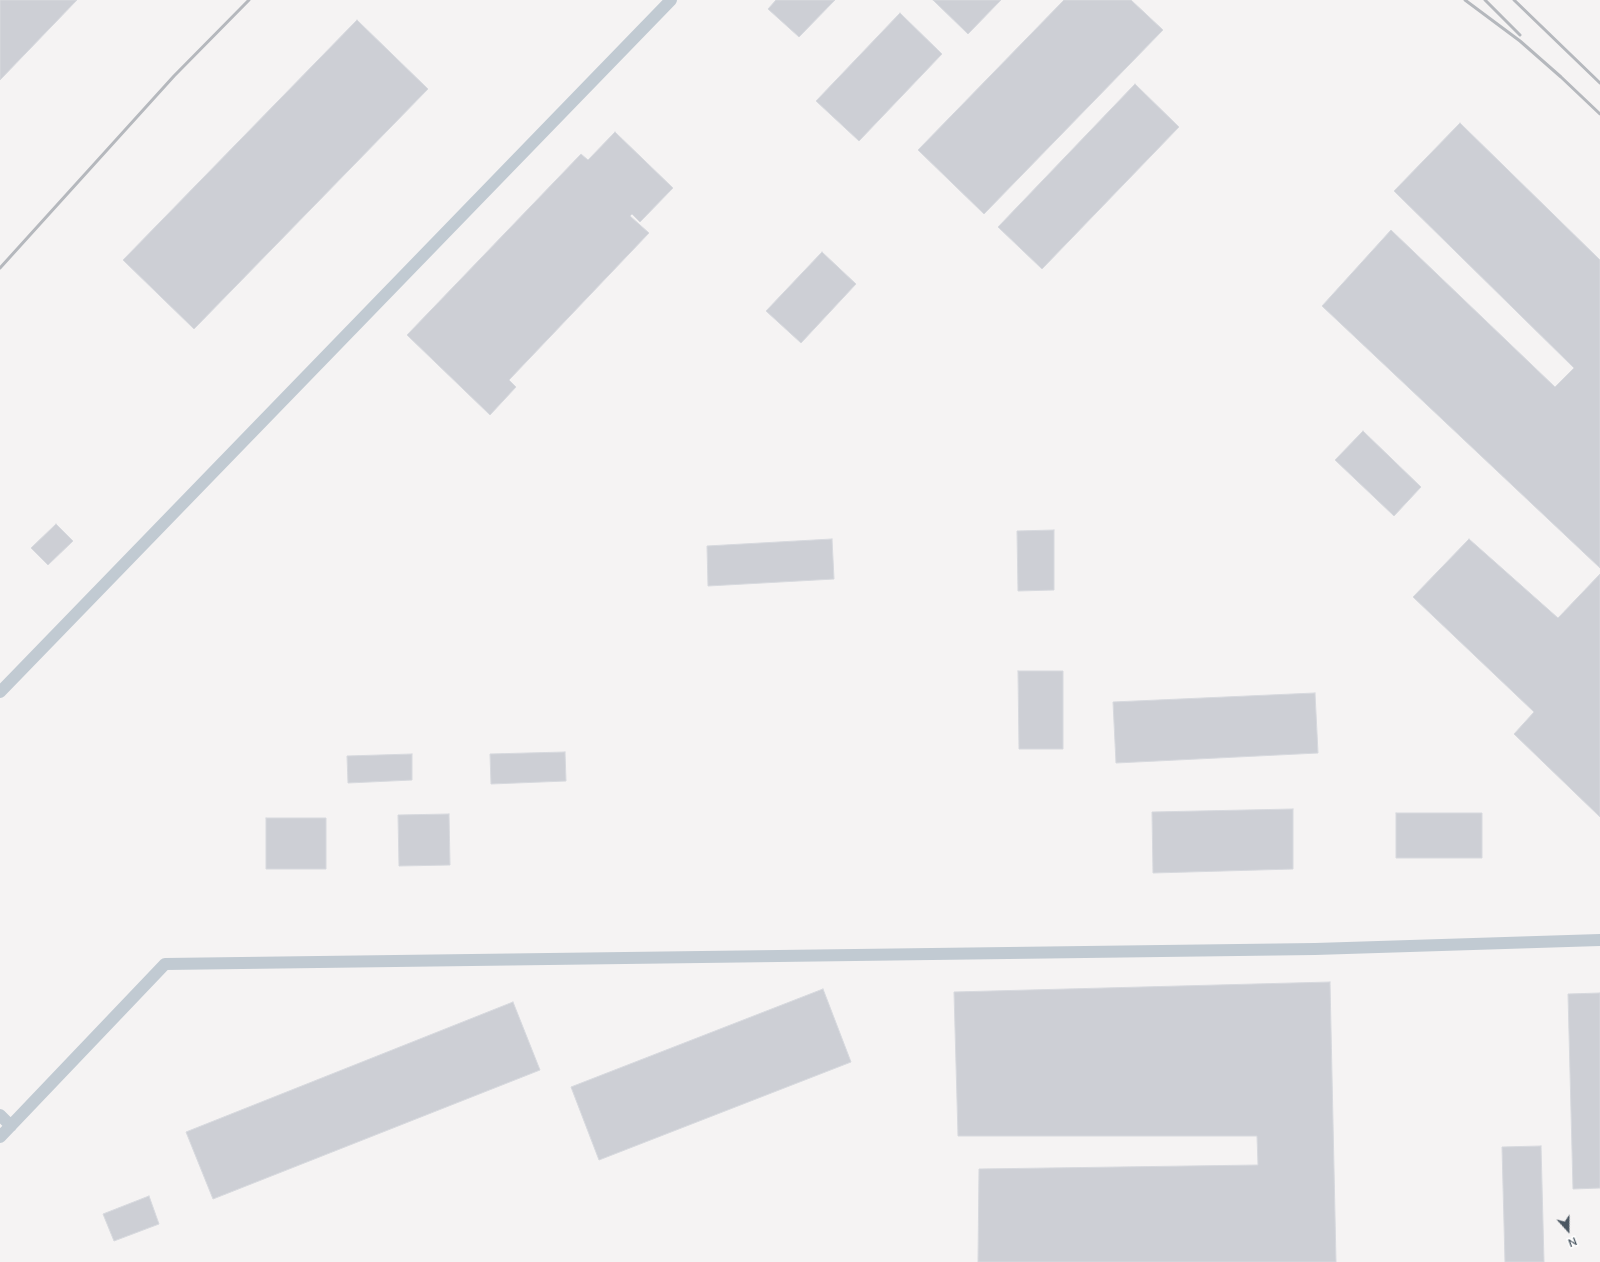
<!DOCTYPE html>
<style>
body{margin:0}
#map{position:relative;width:1600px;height:1262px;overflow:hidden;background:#f5f3f3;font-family:"Nunito Sans",sans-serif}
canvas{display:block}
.north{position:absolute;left:1548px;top:1210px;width:40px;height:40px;-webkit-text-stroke:3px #fff;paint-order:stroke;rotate:159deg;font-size:11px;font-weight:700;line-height:16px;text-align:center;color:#4a5661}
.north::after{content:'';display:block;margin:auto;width:14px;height:18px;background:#4a5661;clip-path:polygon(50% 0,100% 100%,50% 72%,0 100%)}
</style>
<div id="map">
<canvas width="1600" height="1262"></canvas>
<div class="north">N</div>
</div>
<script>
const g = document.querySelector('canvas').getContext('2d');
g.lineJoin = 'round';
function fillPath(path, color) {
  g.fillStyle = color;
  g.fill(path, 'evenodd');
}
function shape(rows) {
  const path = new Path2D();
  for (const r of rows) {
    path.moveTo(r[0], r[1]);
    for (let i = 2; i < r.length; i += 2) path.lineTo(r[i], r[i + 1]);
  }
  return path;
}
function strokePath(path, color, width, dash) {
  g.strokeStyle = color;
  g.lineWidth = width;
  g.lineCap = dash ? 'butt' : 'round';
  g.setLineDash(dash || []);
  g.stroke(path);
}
const building = shape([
 [0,0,77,0,0,80,0,0],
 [776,0,835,0,799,37,768,9,776,0],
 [933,0,1001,0,968,34,933,0],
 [1064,0,1131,0,1163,30,984,214,918,150,1064,0],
 [900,13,942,54,859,141,816,101,900,13],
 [357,20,428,89,194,329,123,260,357,20],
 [1135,84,1179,127,1042,269,998,227,1135,84],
 [1460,123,1600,260,1600,568,1322,306,1391,230,1555,387,1574,368,1394,191,1460,123],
 [615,132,673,188,640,222,632,214,630,216,649,233,509,380,516,387,490,415,407,335,581,154,588,160,615,132],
 [822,252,856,284,801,343,766,311,822,252],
 [1363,431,1421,487,1394,516,1335,460,1363,431],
 [56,524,73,541,48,565,31,548,56,524],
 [1054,530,1054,590,1018,591,1017,531,1054,530],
 [832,539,834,579,708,586,707,546,832,539],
 [1469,539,1558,618,1600,574,1600,817,1514,734,1534,712,1413,597,1469,539],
 [1018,671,1063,671,1063,749,1019,749,1018,671],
 [1315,693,1318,753,1116,763,1113,702,1315,693],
 [565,752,566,781,491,784,490,754,565,752],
 [412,754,412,780,348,783,347,756,412,754],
 [1293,809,1293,869,1153,873,1152,812,1293,809],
 [1396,813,1482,813,1482,858,1396,858,1396,813],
 [449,814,450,865,399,866,398,815,449,814],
 [266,818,326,818,326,869,266,869,266,818],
 [1330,982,1336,1262,978,1262,979,1169,1258,1165,1257,1136,958,1136,954,992,1330,982],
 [823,989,851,1062,599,1160,571,1087,823,989],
 [1600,993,1600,1188,1573,1189,1568,994,1600,993],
 [513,1002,540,1070,213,1199,186,1132,513,1002],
 [1541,1146,1544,1262,1505,1262,1502,1147,1541,1146],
 [149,1196,159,1224,114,1241,103,1214,149,1196]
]);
fillPath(building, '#cdcfd5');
strokePath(building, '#d7d9de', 1);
strokePath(shape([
 [0,692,671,0],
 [0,1115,11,1126],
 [0,1137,165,964,1315,949,1600,940]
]), '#c1cad2', 12);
strokePath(shape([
 [1465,0,1520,41,1561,77,1600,114],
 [1485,0,1520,35],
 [1514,0,1600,83],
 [0,268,174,76,249,0]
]), '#b5b8bd', 3);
</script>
